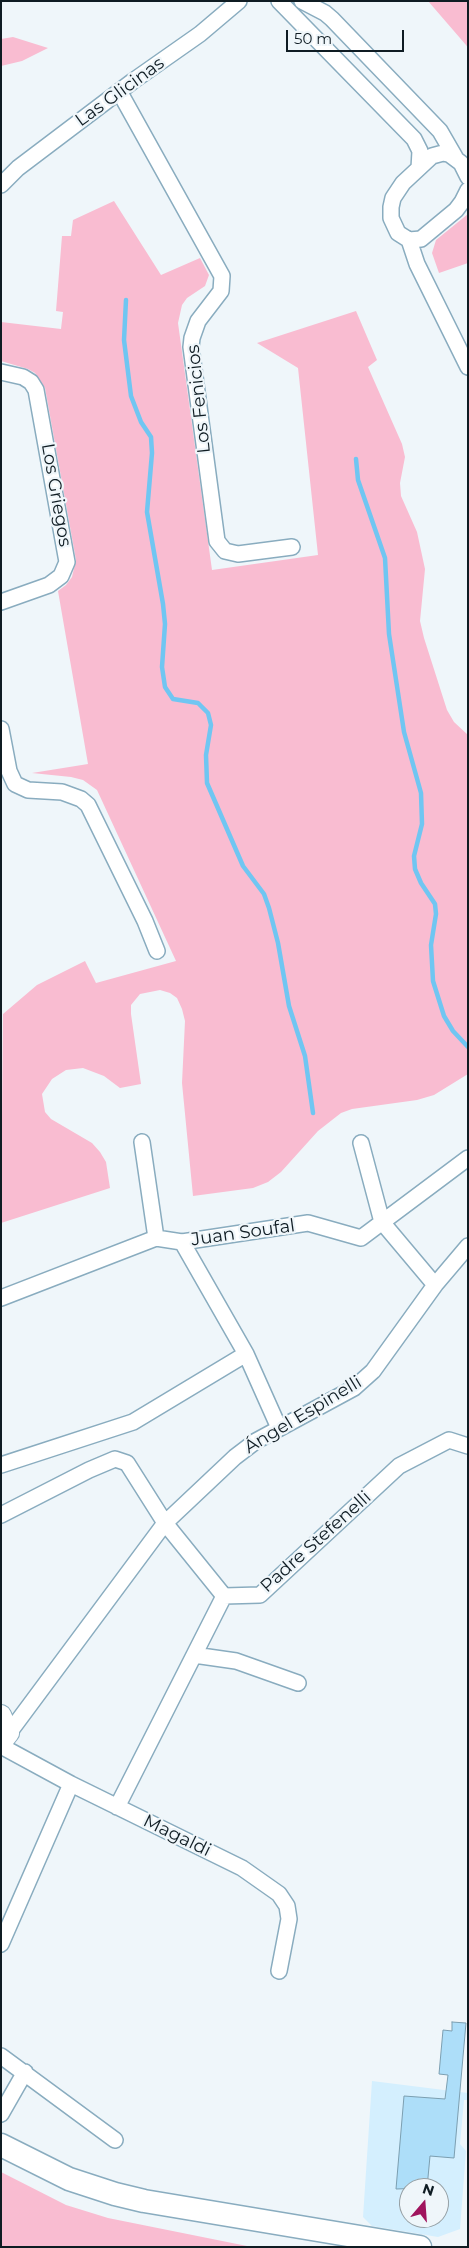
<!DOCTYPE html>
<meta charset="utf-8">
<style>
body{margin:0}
#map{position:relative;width:469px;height:2248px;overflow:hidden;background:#eff6fa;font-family:Montserrat,sans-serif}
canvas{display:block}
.frame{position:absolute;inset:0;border:2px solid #0f1c23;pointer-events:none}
.north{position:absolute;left:399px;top:2178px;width:50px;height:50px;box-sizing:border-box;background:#eff6fa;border:1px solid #959fa4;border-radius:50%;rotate:18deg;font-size:14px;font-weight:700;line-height:20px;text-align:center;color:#0f1c23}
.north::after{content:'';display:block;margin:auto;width:18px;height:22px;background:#a0145e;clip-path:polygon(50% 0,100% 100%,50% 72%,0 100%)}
.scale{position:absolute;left:286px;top:30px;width:118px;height:22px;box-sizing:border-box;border:2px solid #0f1c23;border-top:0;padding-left:6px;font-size:15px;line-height:18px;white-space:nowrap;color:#0f1c23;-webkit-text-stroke:4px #eff6fa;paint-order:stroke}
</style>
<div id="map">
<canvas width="469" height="2248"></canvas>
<div class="frame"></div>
<div class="north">N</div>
<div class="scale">50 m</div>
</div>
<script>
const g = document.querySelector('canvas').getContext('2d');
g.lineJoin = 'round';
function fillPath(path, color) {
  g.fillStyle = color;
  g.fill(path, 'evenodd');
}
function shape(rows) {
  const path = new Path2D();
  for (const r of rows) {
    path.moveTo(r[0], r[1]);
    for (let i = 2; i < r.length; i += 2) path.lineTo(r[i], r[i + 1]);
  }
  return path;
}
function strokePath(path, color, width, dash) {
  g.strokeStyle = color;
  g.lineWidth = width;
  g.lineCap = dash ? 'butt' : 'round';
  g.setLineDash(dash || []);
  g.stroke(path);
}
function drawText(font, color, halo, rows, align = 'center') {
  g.font = font + ' Montserrat,sans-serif';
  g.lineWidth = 4.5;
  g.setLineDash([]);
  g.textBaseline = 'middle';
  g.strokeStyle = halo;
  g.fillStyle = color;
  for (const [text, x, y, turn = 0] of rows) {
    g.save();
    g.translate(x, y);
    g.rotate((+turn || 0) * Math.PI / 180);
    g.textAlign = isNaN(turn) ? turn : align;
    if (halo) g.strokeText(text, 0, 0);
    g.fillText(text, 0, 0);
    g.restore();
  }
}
fillPath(shape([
 [372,2081,468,2093,468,2100,464,2100,460,2144,466,2151,460,2229,438,2237,372,2226,363,2217],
 [409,2188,439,2188,439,2218,409,2218]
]), '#d4effe');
fillPath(shape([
 [428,1,468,1,468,48,466,45],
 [13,37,48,48,22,61,1,66,1,39],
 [114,201,161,275,200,258,209,275,205,286,187,298,182,305,178,323,212,570,318,555,298,368,257,343,356,311,377,360,368,367,402,444,405,457,400,483,401,496,417,532,425,569,420,621,424,638,447,710,454,722,468,735,468,1074,434,1095,417,1100,352,1109,341,1113,318,1131,281,1172,268,1182,253,1188,193,1196,182,1083,185,1021,182,1009,177,998,170,993,160,990,140,994,131,1005,131,1014,141,1084,120,1088,104,1076,83,1068,66,1070,52,1079,42,1094,45,1112,51,1119,92,1143,100,1152,106,1162,110,1188,1,1223,3,1014,37,985,85,961,96,983,176,961,97,790,83,780,71,777,32,773,88,764,58,591,66,585,72,577,76,560,45,388,35,373,28,369,1,361,1,322,61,329,63,312,56,311,62,236,71,236,73,220],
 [468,214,468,263,439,273,432,253,436,240],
 [1,2172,66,2205,108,2218,252,2247,1,2247]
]), '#f9bcd1');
strokePath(shape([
 [126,300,124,340,131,396,141,422,151,437,152,453,147,512,163,604,165,624,162,667,165,687,173,699,198,703,208,713,211,725,206,755,207,783,243,866,264,894,269,908,278,943,289,1006,305,1056,313,1113],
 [356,459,358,480,385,558,389,634,404,732,421,793,422,824,414,856,415,869,421,883,435,904,436,914,431,945,433,981,444,1016,453,1031,468,1047]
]), '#70c6f2', 4.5);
const building = shape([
 [452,2022,466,2023,454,2158,430,2156,427,2188,396,2189,404,2096,445,2099,448,2075,439,2074,443,2030,452,2031,452,2022]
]);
fillPath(building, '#addef9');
strokePath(building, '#7c9fb1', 1);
const minor = shape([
 [279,1,414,139,420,151,419,168],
 [302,1,325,13,332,19,440,131,455,157],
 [119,91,222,276,221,291,198,321,192,338,191,347,217,541,225,551,238,554,292,547],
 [468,177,461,163,449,154,443,153,432,156,403,183,393,198,391,207,391,218,398,233,409,240,421,239,456,210,462,202,468,190],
 [1,185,18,168,133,81,200,34,239,1],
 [409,240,417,264,468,367],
 [1,372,23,377,31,382,36,390,67,562,61,576,49,585,1,602],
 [1,729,9,771,15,784,28,790,62,792,81,799,88,805,145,921,157,951],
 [142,1142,156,1238],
 [361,1143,382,1222,435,1285],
 [1,1298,156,1238,182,1242,308,1223,361,1238,468,1158],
 [246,1354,279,1428],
 [1,1465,133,1422,246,1354,182,1242],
 [1,1515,89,1470,115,1459,127,1463,165,1523,224,1596],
 [194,1655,236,1661,298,1683],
 [9,1733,165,1523,235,1457,256,1441,354,1388,373,1371,435,1285,468,1246],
 [1,1746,71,1784,242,1868,279,1894,287,1906,289,1919,279,1971],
 [117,1807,224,1596,260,1595,399,1466,449,1440,468,1446],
 [1,1944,71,1784],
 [1,2056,115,2140],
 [1,2114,25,2072]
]);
const secondary = shape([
 [1,1715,9,1733,1,1743]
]);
const primary = shape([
 [1,2145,69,2179,115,2194,144,2201,420,2247]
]);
strokePath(minor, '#89acbf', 18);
strokePath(secondary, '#89acbf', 22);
strokePath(primary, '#89acbf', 25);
strokePath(minor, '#fff', 15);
strokePath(secondary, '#fff', 20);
strokePath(primary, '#fff', 22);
drawText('18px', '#0f1c23', '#eff6fa', [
 ["Las Glicinas",120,92,-36],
 ["Los Fenicios",199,399,-96],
 ["Los Griegos",56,495,80],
 ["Juan Soufal",243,1233,-8],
 ["Ángel Espinelli",303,1415,-31],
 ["Padre Stefenelli",316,1542,-42],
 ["Magaldi",177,1836,26]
]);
</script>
